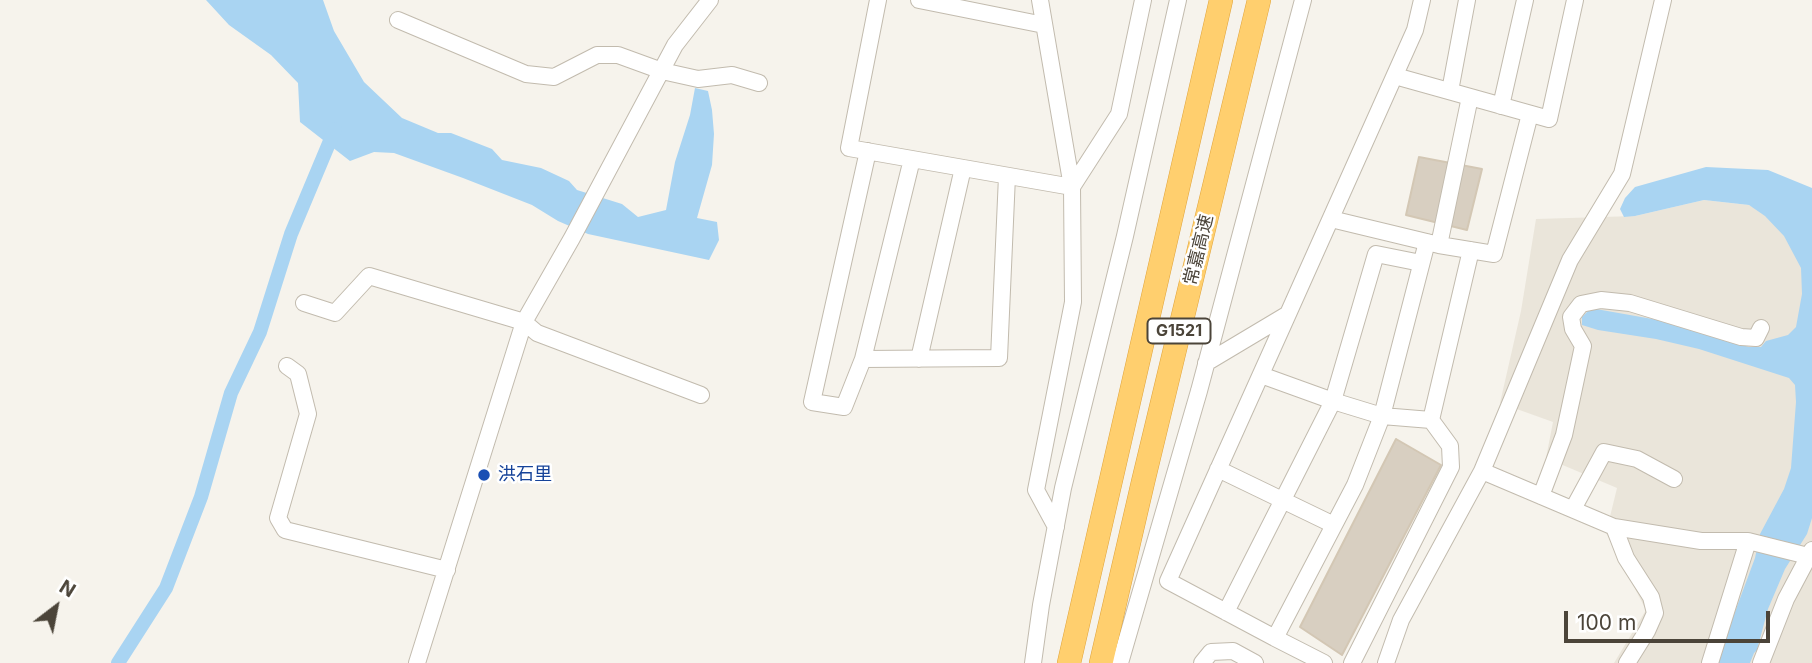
<!DOCTYPE html>
<meta charset="utf-8">
<style>
body{margin:0}
#map{position:relative;width:1812px;height:663px;overflow:hidden;background:#f6f3ec;font-family:Inter,sans-serif}
canvas{display:block}
.north{position:absolute;left:21px;top:572px;width:70px;height:70px;-webkit-text-stroke:5px #fff;paint-order:stroke;rotate:32deg;font-size:19px;font-weight:700;line-height:28px;text-align:center;color:#4b4439}
.north::after{content:'';display:block;margin:auto;width:24px;height:32px;background:#4b4439;clip-path:polygon(50% 0,100% 100%,50% 72%,0 100%)}
.scale{position:absolute;left:1564px;top:611px;width:206px;height:32px;box-sizing:border-box;border:4px solid #4b4439;border-top:0;padding-left:9px;font-size:21px;line-height:24px;white-space:nowrap;color:#4b4439;-webkit-text-stroke:5px #fff;paint-order:stroke}
</style>
<div id="map">
<canvas width="1812" height="663"></canvas>
<div class="north">N</div>
<div class="scale">100 m</div>
</div>
<script>
const g = document.querySelector('canvas').getContext('2d');
g.lineJoin = 'round';
function fillPath(path, color) {
  g.fillStyle = color;
  g.fill(path, 'evenodd');
}
function shape(rows) {
  const path = new Path2D();
  for (const r of rows) {
    path.moveTo(r[0], r[1]);
    for (let i = 2; i < r.length; i += 2) path.lineTo(r[i], r[i + 1]);
  }
  return path;
}
function strokePath(path, color, width, dash) {
  g.strokeStyle = color;
  g.lineWidth = width;
  g.lineCap = dash ? 'butt' : 'round';
  g.setLineDash(dash || []);
  g.stroke(path);
}
function drawText(font, color, halo, rows, align = 'center') {
  g.font = font + ' Inter,"Noto Sans SC",sans-serif';
  g.lineWidth = 5;
  g.setLineDash([]);
  g.textBaseline = 'middle';
  g.strokeStyle = halo;
  g.fillStyle = color;
  for (const [text, x, y, turn = 0] of rows) {
    g.save();
    g.translate(x, y);
    g.rotate((+turn || 0) * Math.PI / 180);
    g.textAlign = isNaN(turn) ? turn : align;
    if (halo) g.strokeText(text, 0, 0);
    g.fillText(text, 0, 0);
    g.restore();
  }
}
fillPath(shape([
 [1704,200,1749,205,1812,234,1812,663,1614,663,1646,610,1606,533,1617,488,1546,458,1553,422,1500,403,1521,311,1536,219,1635,216]
]), '#eae5da');
fillPath(shape([
 [206,0,323,0,334,31,364,82,402,118,438,133,451,133,492,149,502,160,541,168,569,181,577,190,622,204,638,217,666,210,675,162,690,115,695,88,708,91,712,110,714,134,712,165,697,218,717,222,719,240,709,260,588,234,558,221,532,205,463,178,394,153,374,152,350,161,300,122,298,83,271,55,229,25],
 [1706,167,1768,170,1812,188,1812,518,1807,534,1785,569,1768,609,1757,650,1754,653,1750,663,1716,663,1755,558,1760,534,1784,489,1791,468,1796,402,1795,385,1789,378,1699,349,1656,339,1598,330,1582,325,1582,317,1588,311,1596,309,1658,320,1749,347,1761,347,1766,341,1788,335,1796,327,1802,294,1801,268,1784,236,1765,216,1749,205,1704,200,1635,216,1624,217,1620,209,1625,198,1635,187]
]), '#a9d4f2');
strokePath(shape([
 [118,663,166,588,201,497,231,393,260,332,291,234,335,129]
]), '#a9d4f2', 14);
const building = shape([
 [1419,157,1482,169,1467,230,1406,215,1419,157],
 [1396,439,1441,465,1342,655,1300,627,1396,439]
]);
fillPath(building, '#d8cfc1');
strokePath(building, '#d3c7b4', 2);
const minor = shape([
 [878,0,849,148,1072,187,1119,114,1143,0],
 [919,0,1044,25],
 [1040,0,1072,187,1073,302,1036,490,1056,527],
 [398,20,526,74,554,77,597,55,618,55,662,71,698,79,732,75,759,83],
 [1395,76,1549,119,1575,0],
 [1450,91,1467,0],
 [1501,106,1525,0],
 [868,151,812,402,844,407,863,359,999,358,1007,176],
 [1331,219,1439,245,1494,254,1530,114],
 [1439,245,1470,97],
 [304,303,335,313,369,276,524,322,537,333,701,395],
 [1288,314,1168,581,1275,638,1355,485,1382,416,1427,242],
 [863,359,912,159],
 [919,359,963,168],
 [1206,363,1288,314,1415,30,1422,0],
 [287,366,298,374,308,414,278,518,285,530,447,570],
 [1261,375,1333,401,1382,416,1431,420,1471,250],
 [1218,469,1334,525],
 [1482,471,1614,527,1701,541,1748,541,1812,557],
 [1541,496,1564,435,1583,346,1573,329,1571,317,1581,304,1601,300,1630,303,1741,337,1756,338,1761,328],
 [1573,509,1604,452,1637,459,1674,479],
 [1614,527,1626,558,1651,597,1655,613,1647,631,1627,663],
 [1226,612,1333,401,1376,254,1421,263],
 [1275,638,1324,663],
 [417,663,524,322,572,238,675,45,710,0],
 [1033,663,1041,605,1063,488,1125,236,1178,0],
 [1120,663,1199,391,1303,0],
 [1202,663,1211,652,1233,651,1255,663],
 [1352,663,1451,467,1450,446,1431,420],
 [1386,663,1401,620,1482,471,1570,260,1622,174,1663,0],
 [1710,663,1748,541],
 [1761,663,1786,599,1812,550]
]);
const highway = shape([
 [1069,663,1221,0],
 [1101,663,1143,482,1259,0]
]);
strokePath(minor, '#c2bbae', 18);
strokePath(highway, '#e0a43c', 24);
strokePath(minor, '#fff', 16);
strokePath(highway, '#ffcf6e', 23);
for (const [x, y, r, color] of [
 [484,475,7,"#1a4fb4"]
]) {
  const dot = new Path2D();
  dot.arc(x, y, r, 0, 2 * Math.PI);
  g.fillStyle = color;
  g.fill(dot);
  strokePath(dot, '#fff', 2.5);
}
for (const [x, y, w] of [
 [1179,331,63]
]) {
  const box = new Path2D();
  box.roundRect(x - w / 2, y - 12.5, w, 25, 5);
  g.fillStyle = '#fff';
  g.fill(box);
  strokePath(box, '#4b4439', 2);
}
drawText('bold 16px', '#4b4439', null, [
 ["G1521",1179,331]
]);
drawText('18px', '#4b4439', '#fff', [
 ["常嘉高速",1199,250,-76]
]);
drawText('18px', '#164399', '#fff', [
 ["洪石里",498,475]
], 'left');
</script>
